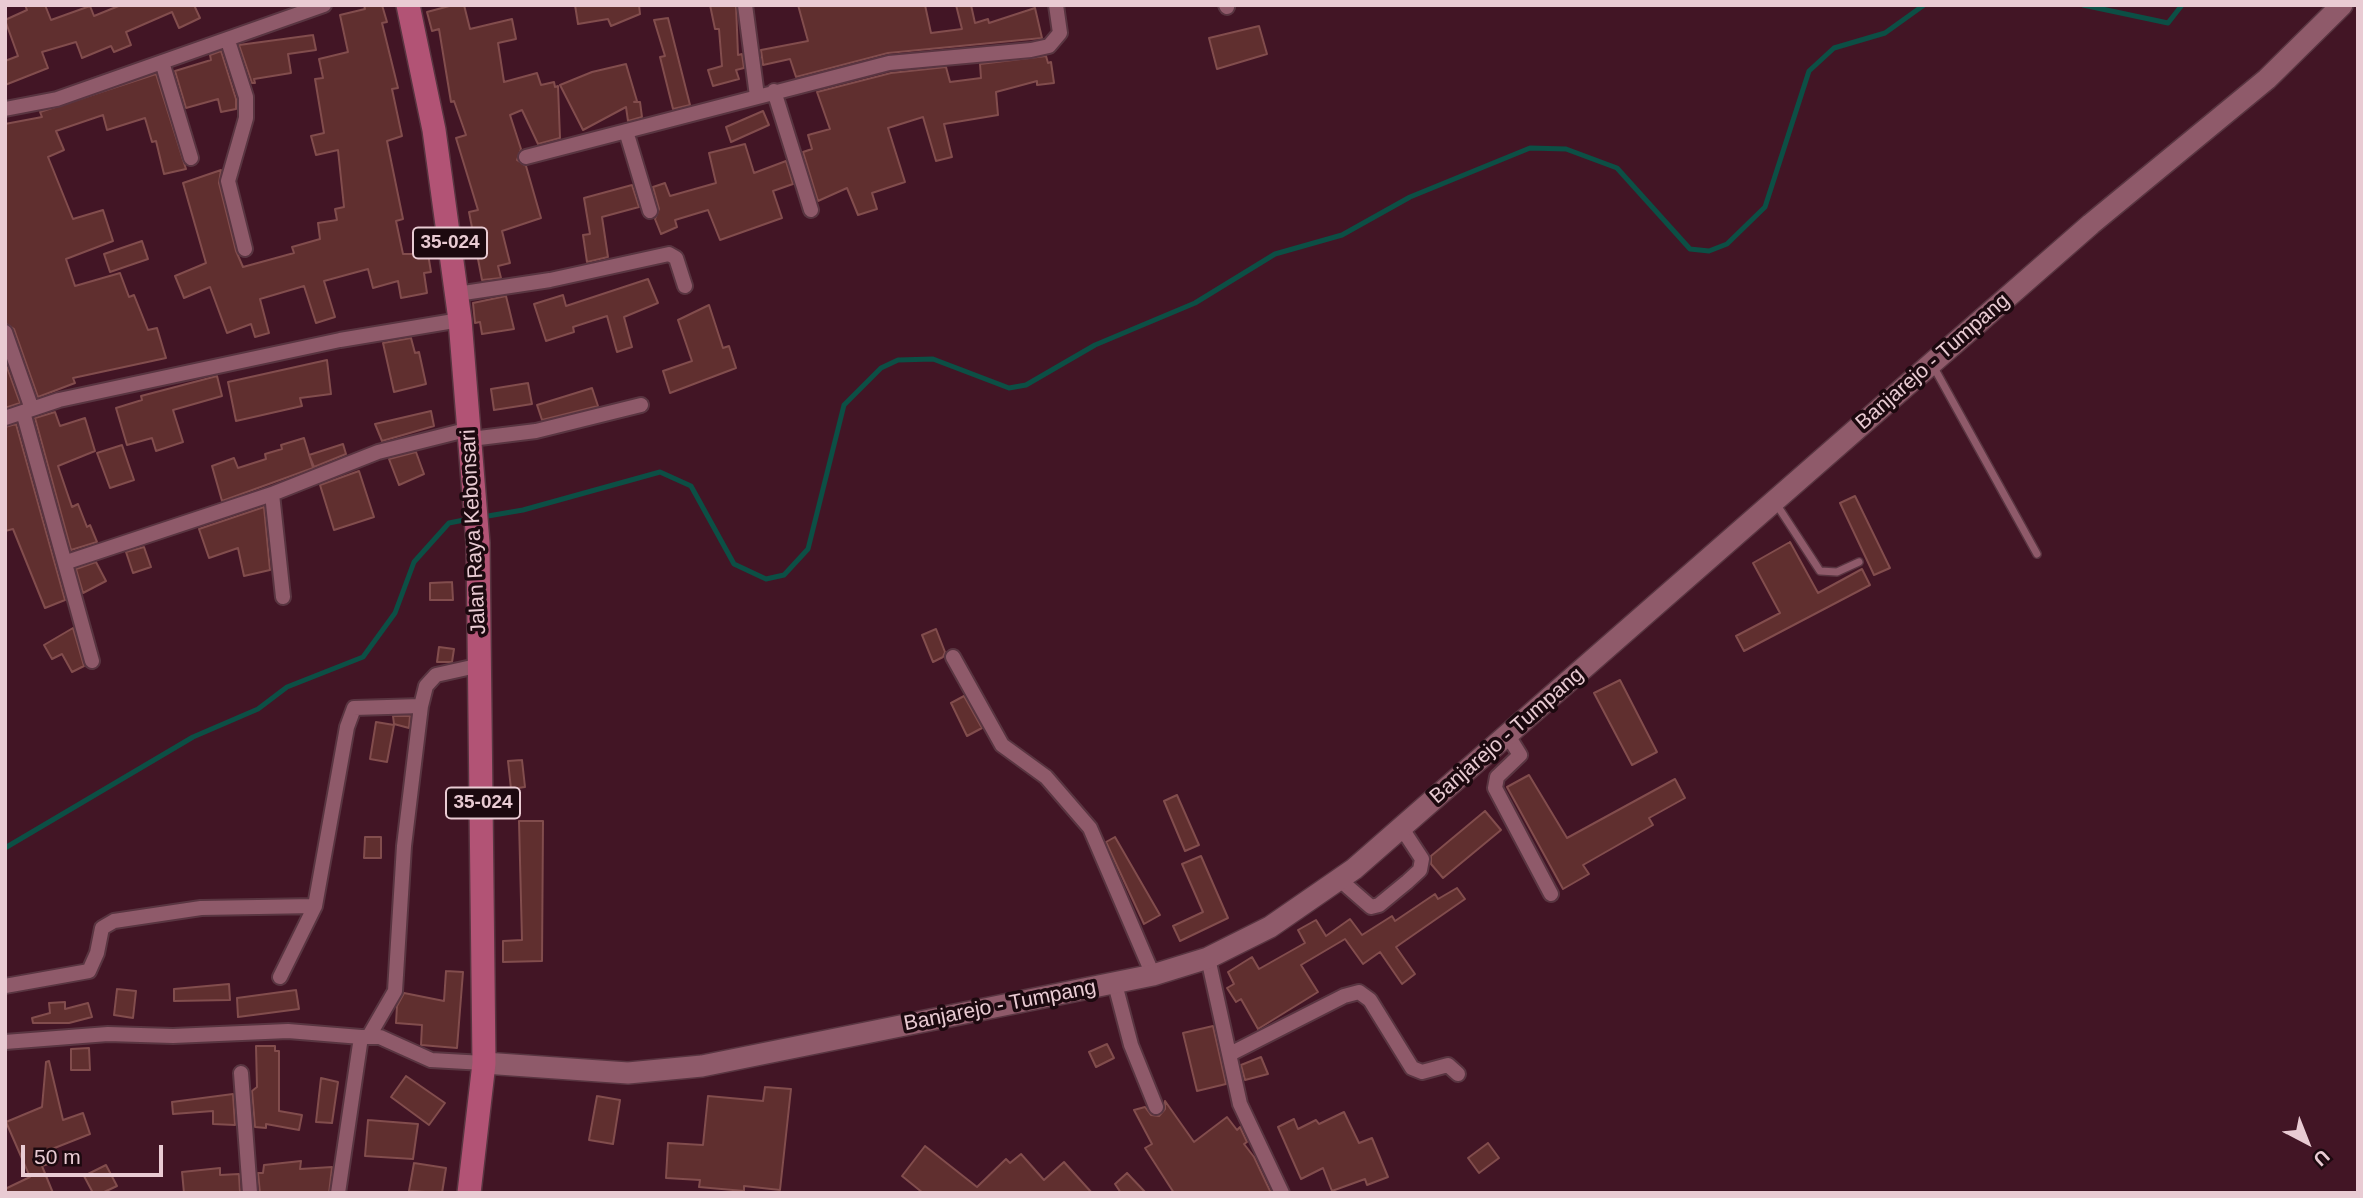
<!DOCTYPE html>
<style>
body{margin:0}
#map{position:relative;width:2363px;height:1198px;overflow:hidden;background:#421525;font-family:Helvetica,sans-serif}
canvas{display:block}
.frame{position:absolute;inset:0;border:7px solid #e9cbd3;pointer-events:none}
.north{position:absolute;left:2272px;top:1107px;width:70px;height:70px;-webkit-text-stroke:5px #1c090f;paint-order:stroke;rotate:138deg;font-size:19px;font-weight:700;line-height:28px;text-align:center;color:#e9cbd3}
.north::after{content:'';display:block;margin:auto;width:24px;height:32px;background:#e9cbd3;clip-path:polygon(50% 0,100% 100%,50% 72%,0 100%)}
.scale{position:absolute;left:21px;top:1145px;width:142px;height:32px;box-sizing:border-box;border:4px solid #e9cbd3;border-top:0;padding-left:9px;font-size:21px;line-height:24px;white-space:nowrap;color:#e9cbd3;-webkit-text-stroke:5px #1c090f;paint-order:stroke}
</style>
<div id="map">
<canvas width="2363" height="1198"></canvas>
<div class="frame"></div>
<div class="north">U</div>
<div class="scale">50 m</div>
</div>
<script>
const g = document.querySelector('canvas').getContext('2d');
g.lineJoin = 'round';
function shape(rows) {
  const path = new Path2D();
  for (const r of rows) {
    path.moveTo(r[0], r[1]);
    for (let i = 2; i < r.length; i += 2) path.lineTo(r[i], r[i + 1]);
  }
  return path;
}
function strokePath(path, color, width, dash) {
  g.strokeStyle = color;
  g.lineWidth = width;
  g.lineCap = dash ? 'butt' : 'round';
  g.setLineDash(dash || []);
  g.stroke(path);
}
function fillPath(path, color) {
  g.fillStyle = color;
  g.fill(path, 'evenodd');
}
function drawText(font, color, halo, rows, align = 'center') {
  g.font = font + ' Helvetica,sans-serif';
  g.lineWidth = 7;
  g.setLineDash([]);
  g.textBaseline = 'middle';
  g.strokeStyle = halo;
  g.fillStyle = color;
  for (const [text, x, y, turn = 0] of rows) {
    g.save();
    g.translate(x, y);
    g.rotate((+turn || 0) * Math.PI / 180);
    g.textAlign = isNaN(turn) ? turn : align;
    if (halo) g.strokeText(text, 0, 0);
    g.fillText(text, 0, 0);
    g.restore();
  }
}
strokePath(shape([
 [2083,5,2168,23,2182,5],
 [482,517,523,510,660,472,691,486,734,564,766,579,784,575,808,549,844,405,881,368,898,360,933,359,1009,388,1026,385,1095,345,1195,303,1275,254,1342,235,1410,197,1530,148,1566,149,1617,168,1690,249,1709,251,1727,244,1765,207,1809,71,1834,48,1885,33,1924,5],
 [5,848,193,737,258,709,287,687,363,657,395,613,414,562,449,523,469,519]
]), '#0c4f45', 5);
const building = shape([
 [25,5,45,5,51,20,90,6,94,16,121,5,194,5,200,18,179,28,172,12,126,32,131,45,114,52,111,46,82,58,76,42,42,52,48,68,5,85,5,61,18,56,5,20,27,10,25,5],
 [364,5,382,5,387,22,382,23,398,88,392,89,402,136,387,141,403,219,396,221,403,254,428,254,431,272,424,273,427,293,401,298,398,281,373,288,368,269,324,281,335,317,316,323,304,286,260,299,269,333,255,337,251,324,227,333,210,287,184,298,175,276,206,263,183,183,221,170,219,183,236,251,243,267,294,253,292,247,320,239,318,223,337,220,335,209,344,207,338,150,316,155,311,136,324,133,315,79,323,78,319,59,348,52,340,15,365,9,364,5],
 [453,5,464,5,470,29,512,19,516,39,498,43,504,82,537,73,541,85,554,82,555,87,558,86,560,138,538,144,522,110,510,115,521,149,517,160,526,166,541,218,502,231,510,263,498,266,501,278,482,280,469,212,478,210,456,138,466,135,454,101,451,102,439,29,432,31,427,12,453,5],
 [575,5,639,5,640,14,611,26,608,19,578,24,575,5],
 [710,5,736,5,738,55,742,54,744,68,736,70,739,79,713,86,708,70,722,66,719,29,715,29,710,5],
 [798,5,925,5,931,33,962,29,956,5,971,5,975,23,988,19,989,23,1035,8,1042,38,888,53,796,77,790,59,763,65,761,50,808,41,798,5],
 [668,18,690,105,673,109,660,57,665,56,654,20,668,18],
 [1259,26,1267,54,1217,69,1209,38,1259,26],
 [313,35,316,50,288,54,291,73,254,79,255,83,252,83,239,45,313,35],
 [221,51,236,99,236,109,221,112,218,99,186,108,175,71,211,60,210,55,221,51],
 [1046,56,1048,63,1051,62,1054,83,1037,85,1037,81,996,92,998,115,944,124,952,157,936,161,923,117,888,128,905,182,872,193,877,209,858,215,847,188,818,201,803,152,812,149,808,135,830,129,817,92,891,73,946,67,950,82,981,78,980,64,1046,56],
 [626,64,637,101,634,102,640,102,642,117,628,121,626,107,583,130,560,85,592,72,626,64],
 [156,74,186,169,164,174,156,141,152,142,145,118,107,130,103,115,56,131,64,150,48,157,73,219,103,210,113,241,66,259,75,286,120,273,129,297,134,295,148,330,157,328,166,358,73,378,75,383,38,397,14,329,5,323,5,124,42,117,40,112,156,74],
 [763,111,769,125,731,142,726,127,763,111],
 [745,144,754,173,786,161,793,184,773,191,782,218,720,240,708,210,675,220,677,227,661,234,655,219,659,209,653,187,665,183,670,196,716,183,709,153,745,144],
 [632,185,639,207,602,217,608,257,587,262,583,235,590,234,584,198,632,185],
 [142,241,148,259,110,272,104,254,142,241],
 [648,279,658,303,624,317,632,347,617,352,607,316,573,327,574,332,546,341,534,304,563,295,566,306,648,279],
 [506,296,514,329,482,334,480,322,475,323,473,303,506,296],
 [709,305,723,348,729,346,736,368,670,393,663,371,692,361,678,320,709,305],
 [411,338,415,353,419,352,426,384,394,392,383,343,411,338],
 [327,360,331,394,300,398,302,406,236,421,228,382,327,360],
 [5,362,20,403,5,408,5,362],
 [217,376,222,396,173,410,183,442,156,451,152,438,127,445,116,408,142,400,141,396,217,376],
 [528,383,532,404,494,410,491,389,528,383],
 [592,388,598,406,542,420,537,405,592,388],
 [431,411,434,426,382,441,375,424,431,411],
 [55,412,60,426,85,418,95,451,58,466,72,507,78,504,87,527,90,525,97,542,71,550,35,418,55,412],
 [16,424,65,600,45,608,13,529,5,531,5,427,16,424],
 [304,438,313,468,222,501,212,466,234,458,238,468,266,459,265,454,282,449,281,445,304,438],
 [343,444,346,454,314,467,309,455,343,444],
 [122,445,134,480,110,488,97,453,122,445],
 [416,452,424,474,399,485,389,459,416,452],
 [359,471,374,517,334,530,320,485,359,471],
 [1855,496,1890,568,1874,575,1840,503,1855,496],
 [264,507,270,570,244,576,238,548,209,558,199,529,264,507],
 [1790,542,1818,593,1862,569,1870,585,1744,651,1736,636,1780,613,1753,563,1790,542],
 [144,547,151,567,133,573,126,552,144,547],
 [96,562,106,581,83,593,76,569,96,562],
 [452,582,453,600,430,600,430,583,452,582],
 [73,628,84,666,72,672,62,654,52,659,44,645,73,628],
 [936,629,945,652,943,657,933,662,922,635,936,629],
 [439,647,454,649,452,662,437,662,439,647],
 [1620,680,1657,752,1632,765,1594,693,1620,680],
 [964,696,982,728,967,736,951,703,964,696],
 [393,716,410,716,409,728,394,724,393,716],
 [376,722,394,725,387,762,370,759,376,722],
 [522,760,525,787,511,789,508,761,522,760],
 [1529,775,1567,838,1675,779,1685,798,1649,818,1653,825,1583,865,1589,874,1563,889,1507,787,1529,775],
 [1177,795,1199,845,1185,851,1164,801,1177,795],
 [1485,811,1501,830,1443,878,1431,864,1431,856,1485,811],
 [519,821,543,821,542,961,503,962,503,941,522,940,519,821],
 [365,837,381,837,381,858,364,858,365,837],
 [1115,837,1160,915,1144,924,1106,842,1115,837],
 [1201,856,1228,918,1180,941,1173,926,1203,912,1182,864,1201,856],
 [1457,888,1465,899,1396,947,1415,974,1402,984,1380,952,1363,964,1345,939,1301,965,1318,992,1258,1029,1241,999,1236,1002,1227,988,1234,984,1228,972,1252,957,1259,969,1305,943,1298,930,1316,920,1326,936,1350,919,1362,935,1392,916,1395,921,1435,894,1438,899,1457,888],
 [446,971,463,972,457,1048,421,1045,422,1025,396,1023,397,1006,404,993,444,1001,446,971],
 [229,984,230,1000,174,1001,174,989,229,984],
 [117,989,136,991,133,1018,114,1015,117,989],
 [296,990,299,1009,238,1017,237,998,296,990],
 [65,1002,65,1009,88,1003,92,1017,69,1023,33,1023,32,1018,50,1013,49,1003,65,1002],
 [1213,1026,1226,1084,1197,1091,1183,1033,1213,1026],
 [1107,1044,1114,1058,1096,1067,1089,1052,1107,1044],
 [256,1046,275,1046,275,1051,279,1051,279,1111,302,1115,299,1130,266,1124,266,1128,255,1127,252,1091,257,1087,256,1046],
 [89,1048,90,1070,71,1070,71,1049,89,1048],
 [1261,1057,1268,1074,1245,1080,1241,1065,1261,1057],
 [49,1061,63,1120,83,1113,90,1134,52,1149,57,1161,42,1166,53,1193,5,1193,5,1189,30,1177,6,1122,42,1107,46,1062,49,1061],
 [406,1076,445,1103,429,1125,391,1097,406,1076],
 [321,1078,338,1082,332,1123,316,1122,321,1078],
 [765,1087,791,1089,780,1190,744,1186,744,1191,699,1187,700,1180,666,1178,668,1143,703,1145,708,1096,763,1101,765,1087],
 [233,1094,235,1125,213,1124,213,1111,173,1114,172,1102,233,1094],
 [597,1096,620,1100,613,1144,589,1140,597,1096],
 [1165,1101,1194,1142,1227,1117,1237,1130,1240,1127,1247,1142,1244,1144,1254,1157,1271,1193,1174,1193,1145,1148,1152,1144,1134,1110,1145,1107,1151,1115,1159,1116,1165,1109,1165,1101],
 [1344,1112,1359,1143,1372,1138,1388,1177,1367,1185,1365,1179,1332,1191,1323,1168,1301,1179,1278,1127,1294,1119,1298,1129,1316,1120,1319,1124,1344,1112],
 [368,1120,418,1124,413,1159,365,1156,368,1120],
 [1488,1143,1499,1158,1479,1173,1468,1158,1488,1143],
 [925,1146,977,1187,1006,1159,1010,1163,1021,1154,1044,1180,1064,1162,1092,1193,923,1193,902,1176,925,1146],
 [301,1161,300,1169,332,1167,329,1193,260,1193,258,1173,263,1173,264,1165,301,1161],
 [414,1163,446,1168,442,1193,409,1191,414,1163],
 [106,1165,117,1186,102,1193,93,1193,84,1176,106,1165],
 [220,1168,220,1175,239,1174,240,1193,184,1193,182,1172,220,1168],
 [1127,1173,1146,1193,1121,1193,1115,1184,1127,1173]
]);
fillPath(building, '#602f2f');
strokePath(building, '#824d4d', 2);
const service = shape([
 [1932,364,2037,554],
 [1775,502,1820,571,1837,572,1859,562]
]);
const minor = shape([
 [745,5,757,96],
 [1226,5,1227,7],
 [228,41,246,97,246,118,228,181,245,249],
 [162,62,191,158],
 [774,91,811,210],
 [5,109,57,99,324,5],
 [626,131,650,211],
 [526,157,889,63,1031,50,1049,46,1060,33,1056,5],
 [457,294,550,280,669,254,676,258,685,286],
 [5,332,32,409],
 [23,412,92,661],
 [5,418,59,400,340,340,460,320],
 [471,439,536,431,641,405],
 [272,494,283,597],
 [67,562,272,494,378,452,470,429],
 [953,657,1002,745,1046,777,1090,828,1153,975],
 [1507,734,1520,755,1497,777,1495,788,1551,894],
 [1340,880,1371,907,1379,905,1407,882,1420,870,1422,859,1401,827],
 [1208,958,1240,1104,1282,1193],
 [280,977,315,906,347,727,354,708,421,706,426,686,436,675,481,665],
 [1115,984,1131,1045,1156,1107],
 [5,986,89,971,97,953,102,928,114,921,201,908,315,906],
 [369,1036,395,991,404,846,421,706],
 [5,1042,108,1034,173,1036,288,1031,361,1037],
 [1230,1054,1344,996,1359,992,1370,1000,1412,1068,1422,1072,1448,1065,1458,1074],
 [241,1073,250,1193],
 [338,1193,361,1037,380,1037,431,1060,484,1063]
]);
const secondary = shape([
 [484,1063,628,1073,702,1066,1153,975,1208,958,1270,927,1354,869,2091,224,2267,79,2342,5]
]);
const primary = shape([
 [408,5,434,130,460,320,478,543,484,1063,469,1193]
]);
strokePath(service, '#593541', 10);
strokePath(minor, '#593541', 18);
strokePath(secondary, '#593541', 24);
strokePath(primary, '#593541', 26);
strokePath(service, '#8f5a6a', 7);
strokePath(minor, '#8f5a6a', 14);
strokePath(secondary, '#8f5a6a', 21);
strokePath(primary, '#b25375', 23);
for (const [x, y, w] of [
 [450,243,74],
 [483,803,74]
]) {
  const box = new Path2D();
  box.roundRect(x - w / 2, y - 15.5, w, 31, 5);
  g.fillStyle = '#1c090f';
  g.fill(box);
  strokePath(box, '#e9cbd3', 2);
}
drawText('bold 19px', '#e9cbd3', null, [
 ["35-024",450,243],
 ["35-024",483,803]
]);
drawText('21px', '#e9cbd3', '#1c090f', [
 ["Banjarejo - Tumpang",1933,362,-41],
 ["Jalan Raya Kebonsari",474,532,-93],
 ["Banjarejo - Tumpang",1507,736,-41],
 ["Banjarejo - Tumpang",1000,1006,-11]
]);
</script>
